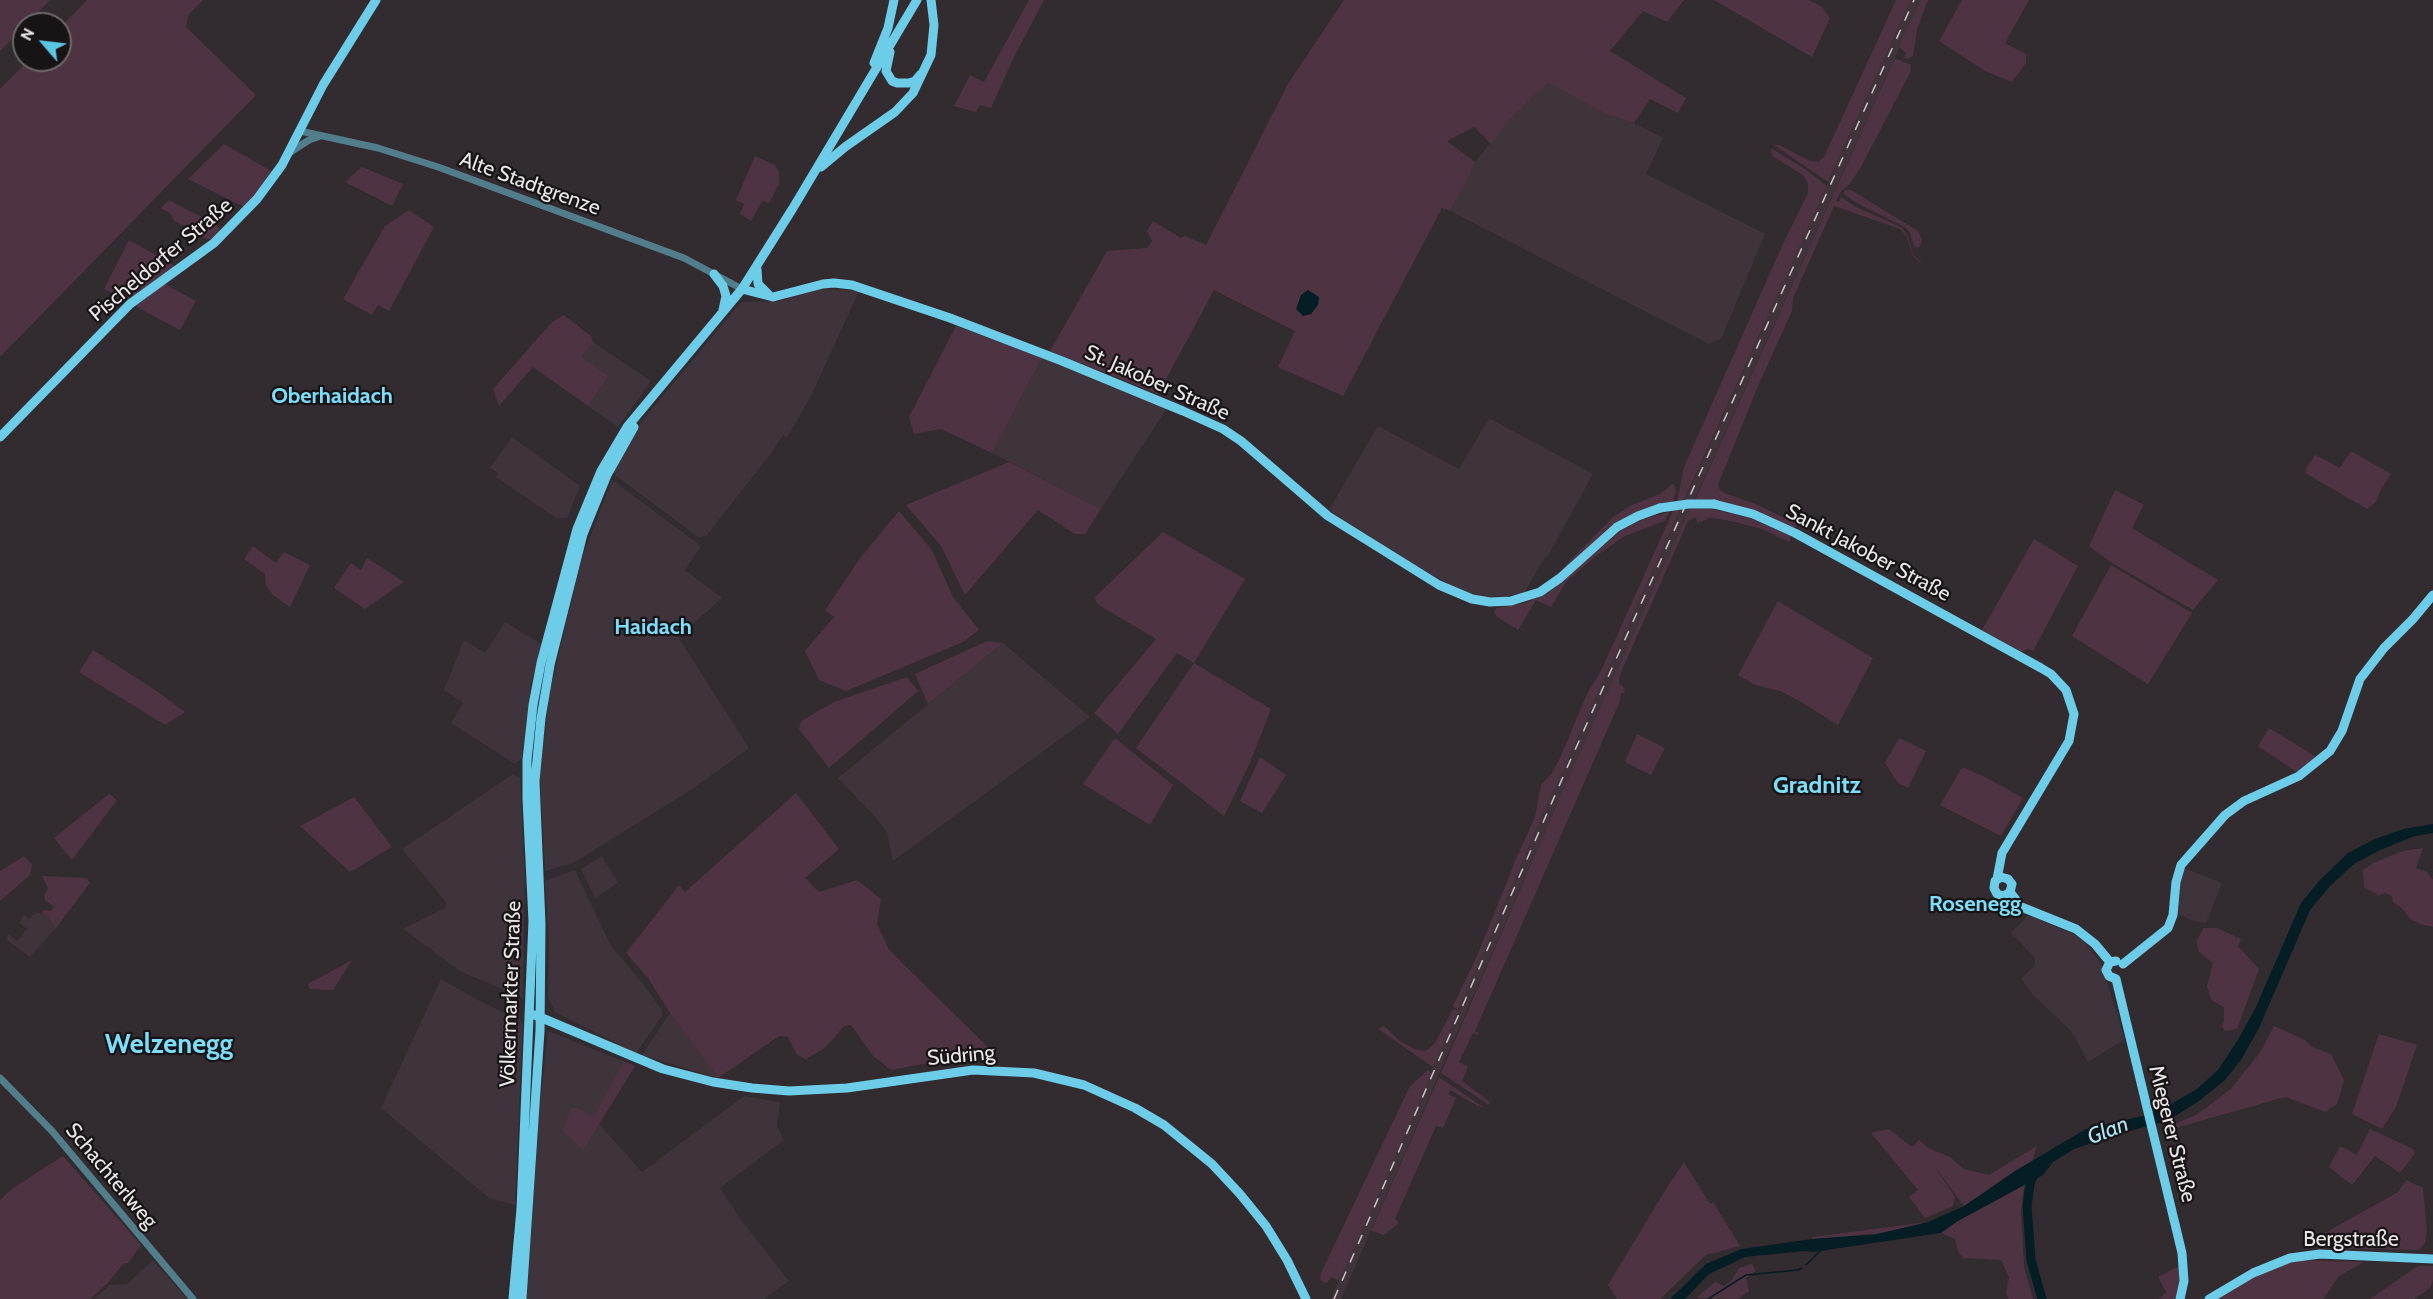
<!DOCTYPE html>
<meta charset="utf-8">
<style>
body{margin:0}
#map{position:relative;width:2433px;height:1299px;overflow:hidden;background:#322b2f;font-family:Cabin,sans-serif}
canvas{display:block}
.north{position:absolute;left:12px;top:12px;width:60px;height:60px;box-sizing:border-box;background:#181416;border:2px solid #6c686a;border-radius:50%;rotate:298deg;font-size:16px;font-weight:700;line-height:24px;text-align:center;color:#ebe6e8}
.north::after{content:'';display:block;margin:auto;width:21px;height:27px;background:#5ac8e5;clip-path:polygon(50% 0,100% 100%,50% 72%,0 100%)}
</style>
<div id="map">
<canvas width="2433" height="1299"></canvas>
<div class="north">N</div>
</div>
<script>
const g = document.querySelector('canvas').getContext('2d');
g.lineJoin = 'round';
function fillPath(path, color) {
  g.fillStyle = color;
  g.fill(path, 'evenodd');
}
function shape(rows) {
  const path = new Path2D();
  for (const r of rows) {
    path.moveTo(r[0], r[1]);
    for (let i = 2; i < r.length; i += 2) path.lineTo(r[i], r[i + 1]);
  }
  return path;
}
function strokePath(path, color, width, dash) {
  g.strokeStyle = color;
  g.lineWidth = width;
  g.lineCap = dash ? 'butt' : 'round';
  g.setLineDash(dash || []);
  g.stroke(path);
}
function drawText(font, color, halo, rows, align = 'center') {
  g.font = font + ' Cabin,sans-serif';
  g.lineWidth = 4.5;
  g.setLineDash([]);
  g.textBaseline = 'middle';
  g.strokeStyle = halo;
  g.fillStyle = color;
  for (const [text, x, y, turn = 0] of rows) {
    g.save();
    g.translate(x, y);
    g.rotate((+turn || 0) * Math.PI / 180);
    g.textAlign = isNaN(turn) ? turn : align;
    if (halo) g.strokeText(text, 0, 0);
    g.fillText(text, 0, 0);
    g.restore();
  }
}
fillPath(shape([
 [1911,0,1921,0,1567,781,1341,1299,1331,1299,1564,767],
 [1548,83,1606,114,1634,123,1663,138,1646,174,1765,234,1721,339,1709,344,1450,211,1468,179,1475,162,1507,122],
 [820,289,859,291,811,396,787,438,783,435,770,455,706,536,698,537,615,475,614,470,643,420,741,302,780,301],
 [593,342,651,381,618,427,588,406,609,376,582,357],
 [1042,358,1167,408,1101,509,992,453],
 [1489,418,1593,474,1548,556,1545,557,1523,595,1483,597,1463,592,1406,560,1329,510,1378,426,1459,469],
 [512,437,580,486,567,518,556,518,496,477,498,473,490,468],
 [612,480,701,546,685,570,722,598,678,637,749,748,691,790,573,863,545,871,540,773,550,690,582,558],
 [505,622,541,644,531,685,522,758,515,764,451,723,463,703,444,690,464,640,485,653],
 [1003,643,1090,717,893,861,887,833,878,820,838,778],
 [513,774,520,778,525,878,523,998,460,971,403,929,445,908,446,902,402,849],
 [602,856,618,883,595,898,581,869],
 [2184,868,2222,883,2206,923,2194,921,2178,914,2181,877],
 [575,870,611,946,640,980,662,1010,662,1016,636,1053,555,1012,548,997,549,940,545,881],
 [36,912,47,916,56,928,30,957,7,940,8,934,17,941,27,929,19,922,24,915,29,919],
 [2029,915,2075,935,2086,943,2101,964,2125,1039,2088,1062,2072,1032,2034,996,2021,979,2035,965,2035,958,2011,933],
 [441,979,476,999,523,1022,515,1205,489,1198,381,1108],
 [670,1013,718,1078,642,1055],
 [548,1031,635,1066,599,1124,642,1172,744,1096,780,1102,777,1126,784,1140,720,1188,742,1221,789,1281,764,1299,527,1299,539,1115],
 [153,1260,187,1299,94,1299,110,1285,127,1284]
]), '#40343c');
fillPath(shape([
 [0,0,50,0,27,24,24,24,24,27,0,51],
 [87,0,203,0,189,14,186,27,256,95,0,357,0,89,29,60,60,60,60,28],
 [1029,0,1044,0,1013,59,991,108,980,105,976,112,954,106,970,75,984,82],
 [1344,0,1684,0,1667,22,1643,11,1610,51,1686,98,1678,113,1650,99,1634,123,1606,114,1548,83,1507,122,1491,144,1474,127,1447,141,1475,162,1468,179,1450,211,1442,208,1343,396,1278,367,1295,331,1214,290,1158,394,1050,351,1107,251,1147,248,1152,241,1147,231,1153,221,1181,238,1185,236,1206,245,1289,82],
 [1714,0,1809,0,1822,7,1830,18,1812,57],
 [1896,0,1911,0,1828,182,1774,145,1779,145,1810,161,1818,162,1824,157],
 [1921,0,1928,0,1917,29,1913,56,1908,59,1904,58,1906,53,1899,47],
 [1962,0,2029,0,2005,43,2026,54,2026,63,2012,82,1985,71,1939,41],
 [1895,58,1911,65,1910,73,1862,165,1850,184,1841,191,1836,201,1839,202,1841,197,1856,207,1901,227,1907,234,1913,254,1925,267,1913,256,1906,236,1900,229,1834,206,1793,298,1792,311,1758,386,1718,485,1720,490,1727,494,1756,504,1784,518,1797,518,1797,525,1794,529,1695,500],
 [224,144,273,172,246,208,188,179],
 [1771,149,1774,150,1805,169,1827,186,1684,500,1677,501,1684,467,1782,246,1808,193,1808,184,1803,175,1772,156],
 [755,156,775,165,779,172,779,184,769,203,762,201,751,221,740,214,744,204,736,200],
 [362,167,403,184,392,206,345,182],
 [1845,190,1851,190,1918,231,1922,240,1920,247,1917,248,1914,246,1910,233,1905,227,1855,202,1843,193],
 [169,200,218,226,221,232,215,239,207,239,173,220,171,214,161,208],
 [409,210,434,227,389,311,378,305,372,315,343,299,385,226],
 [129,240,177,267,128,301,104,289],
 [165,284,196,301,180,330,135,306],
 [564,315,591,336,593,342,582,357,609,376,588,406,533,367,499,406,493,389,552,322],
 [956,326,1042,358,992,453,941,429,914,434,909,417],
 [2351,451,2391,474,2380,491,2376,502,2367,509,2307,474,2305,470,2315,455,2340,468],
 [1009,462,1101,509,1085,534,1075,534,1038,510,965,595,941,546,906,505],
 [1672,484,1674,485,1676,491,1673,502,1607,530,1563,570,1562,569,1613,517,1632,505,1660,494],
 [2115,490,2144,505,2132,528,2218,580,2193,610,2112,563,2089,546],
 [1690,509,1712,509,1750,518,1791,536,1791,538,1789,542,1762,529,1726,520,1710,518,1697,523,1696,517,1688,521,1619,677,1619,682,1625,689,1624,693,1621,693,1620,701,1475,1031,1482,1036,1473,1033,1459,1062,1468,1067,1462,1081,1490,1102,1489,1105,1441,1073,1567,781],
 [1680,510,1544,812,1458,1010,1455,1008,1453,1006,1477,956,1516,859,1535,817,1541,785,1552,773,1560,758,1587,694,1602,669,1673,511],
 [899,511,932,550,953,597,979,630,963,642,846,691,819,680,805,651,834,617,825,610,861,557],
 [1669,512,1665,521,1625,536,1596,556,1566,582,1551,607,1536,600,1518,630,1496,616,1494,611,1497,608,1525,603,1548,593,1622,530,1644,519],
 [1163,532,1245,579,1194,663,1271,709,1250,763,1224,816,1136,748,1194,663,1177,653,1118,734,1094,713,1156,639,1097,604,1095,597],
 [2034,539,2078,566,2033,651,2028,649,2022,652,1982,630],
 [253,546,276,563,284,552,310,565,290,607,273,595,266,586,265,574,244,559],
 [367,558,404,582,365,609,334,588,351,563,361,570],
 [2111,565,2192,613,2148,684,2072,636],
 [1778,601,1873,658,1838,725,1798,700,1780,691,1755,685,1738,675],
 [987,641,1003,643,928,704,915,674],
 [93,650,158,692,185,712,165,725,79,672],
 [907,677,918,691,829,768,799,729,801,721,834,702],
 [2269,728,2318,758,2298,773,2258,746],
 [1637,734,1665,748,1651,775,1625,762],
 [1115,738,1173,785,1150,825,1083,784],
 [1899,738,1926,751,1908,788,1898,783,1885,763],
 [1260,757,1286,775,1262,813,1240,801],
 [1964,768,1985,777,2023,798,2001,836,1940,805,1961,769],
 [796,793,839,849,805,878,819,892,857,880,881,899,877,924,889,950,992,1051,891,1070,873,1056,851,1025,844,1026,826,1047,806,1059,797,1055,788,1037,779,1036,718,1078,670,1013,648,978,626,953,679,885,685,892],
 [109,794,117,800,72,860,54,838],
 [354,797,392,847,350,872,300,826],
 [2423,848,2416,868,2427,872,2433,880,2433,927,2420,924,2410,919,2402,908,2393,902,2392,896,2385,893,2379,896,2364,887,2363,870,2373,863,2403,851],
 [24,856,32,865,30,875,0,901,0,871],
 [42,876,87,878,90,883,56,928,47,916,42,913,44,910,51,911,54,907,45,900,44,895,48,888],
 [2204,928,2217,928,2241,939,2238,946,2259,969,2237,1029,2225,1031,2222,1026,2224,1021,2224,1007,2211,1000,2207,986,2213,963,2199,952,2196,941],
 [352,960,333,990,310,989,308,984],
 [1453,1009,1458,1011,1433,1067,1378,1029,1384,1026,1400,1041,1415,1049,1426,1051,1435,1043],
 [2274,1026,2305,1040,2312,1047,2331,1054,2344,1080,2337,1104,2326,1112,2285,1097,2161,1132,2165,1128,2196,1115,2231,1089,2261,1051],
 [2379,1034,2417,1045,2396,1107,2382,1129,2352,1114],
 [624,1062,635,1066,583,1150,563,1130,570,1111,572,1108,577,1108,594,1117],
 [1428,1070,1431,1072,1427,1084,1339,1281,1331,1277,1327,1283,1323,1282,1320,1279,1321,1273,1410,1086],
 [1439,1077,1483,1107,1478,1106,1450,1090,1448,1094,1456,1098,1443,1128,1436,1126,1395,1219,1399,1223,1384,1235,1371,1231],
 [1889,1129,1912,1147,1919,1140,1928,1148,1950,1157,1964,1169,1989,1175,2037,1146,2024,1188,2021,1211,2024,1267,2033,1299,2009,1299,2006,1294,2009,1277,2001,1260,1963,1258,1958,1251,1955,1239,1941,1233,1814,1252,1812,1237,1928,1222,1964,1206,1933,1164,1955,1197,1953,1206,1925,1218,1909,1197,1918,1190,1871,1133],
 [2370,1129,2413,1149,2415,1153,2400,1173,2375,1156,2352,1185,2329,1167,2340,1146,2357,1155],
 [63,1156,141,1245,128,1263,123,1264,108,1283,90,1299,0,1299,0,1200,13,1188],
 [1684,1162,1710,1204,1713,1202,1740,1246,1706,1255,1660,1299,1617,1299,1608,1285,1669,1184],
 [2406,1180,2423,1188,2427,1232,2425,1243,2419,1250,2325,1248,2323,1245,2325,1233,2398,1192],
 [2298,1260,2364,1262,2339,1276,2323,1299,2217,1299,2250,1278],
 [1752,1264,1756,1271,1746,1278,1749,1291,1738,1299,1696,1298,1715,1282,1724,1286,1732,1280,1739,1268],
 [2179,1266,2179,1286,2175,1299,2159,1299,2166,1292,2158,1277],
 [2418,1266,2433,1266,2433,1280,2430,1288,2414,1299,2370,1299]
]), '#4e3443');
fillPath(shape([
 [1308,290,1319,297,1318,305,1311,314,1303,316,1296,309,1301,295],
 [2433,824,2433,833,2415,836,2380,850,2354,864,2330,886,2310,910,2259,1028,2241,1060,2224,1081,2199,1101,2169,1120,2109,1137,2074,1149,2053,1162,2043,1175,1958,1221,1941,1233,1814,1252,1804,1251,1745,1257,1709,1274,1685,1299,1670,1299,1706,1264,1742,1249,1812,1239,1877,1234,1928,1222,1964,1206,2015,1171,2086,1129,2143,1116,2171,1104,2197,1089,2218,1070,2239,1038,2256,1007,2301,903,2319,881,2348,853,2375,839,2404,829]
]), '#051d24');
strokePath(shape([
 [1806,1265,1820,1251],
 [1708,1299,1746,1275,1798,1270,1802,1268]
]), '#051d24', 1.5);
strokePath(shape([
 [2036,1169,2030,1184,2027,1206,2031,1260,2042,1299]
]), '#051d24', 9);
strokePath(shape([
 [300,131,378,148,438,167,684,258,742,289],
 [289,153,309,140,318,137],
 [0,1078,52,1131,193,1299]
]), '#527d8a', 7);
strokePath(shape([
 [890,52,886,71,892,81,897,83,909,83,915,81,921,74],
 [874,63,888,28,894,0],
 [821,167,845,147,895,112,913,93,931,55,934,25,931,0],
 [757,269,758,284,769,295],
 [714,274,723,286,726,296,723,310],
 [742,289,773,297,823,284,834,283,852,285,950,318,1062,361,1183,411,1223,429,1241,441,1328,516,1439,585,1472,599,1490,602,1511,601,1540,592,1560,578,1617,527,1638,516,1660,508],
 [0,437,130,304,214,243,257,199,282,165,323,85,376,0],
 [1714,504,1753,514,1795,533,2041,668,2051,674,2066,690,2074,714,2069,741,2002,853,1997,879],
 [2010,892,2004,896,1997,894,1994,888,1995,881,2001,877,2008,879,2012,884,2010,892,2017,901],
 [2004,896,2014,904,2076,929,2095,944,2110,962],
 [2123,964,2168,928,2173,915,2176,882,2181,865,2225,815,2244,801,2299,776,2330,751,2342,731,2360,679,2384,648,2413,619,2433,595],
 [2116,979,2182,1253,2184,1281,2180,1299],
 [2116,979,2109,976,2106,970,2110,962,2116,961],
 [535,1015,663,1069,713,1082,752,1088,789,1091,847,1088,973,1070,1034,1073,1084,1085,1135,1108,1164,1125,1212,1164,1240,1194,1266,1226,1287,1260,1306,1299],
 [513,1299,521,1209,533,921,527,799,527,760,533,705,541,663,577,529,601,471,627,427,742,289,793,208,917,0],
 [522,1299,540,1031,541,924,535,781,541,718,550,665,583,534,607,475,634,427],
 [2209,1299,2253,1273,2290,1258,2320,1254,2433,1259]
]), '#6dcde8', 9);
strokePath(shape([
 [1334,1299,1570,761,1914,0]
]), '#cac5c7', 1.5, [10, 10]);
strokePath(shape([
 [1660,508,1688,504,1714,504]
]), '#6dcde8', 9);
drawText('21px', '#ebe6e8', '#181416', [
 ["Alte Stadtgrenze",530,184,20],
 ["Pischeldorfer Straße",161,260,-40],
 ["St. Jakober Straße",1157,383,24],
 ["Sankt Jakober Straße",1868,553,28],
 ["Völkermarkter Straße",511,994,-88],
 ["Südring",961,1056,-5],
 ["Miegerer Straße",2172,1134,76],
 ["Schachterlweg",111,1176,50],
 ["Bergstraße",2351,1240]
]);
drawText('bold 22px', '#7cdefa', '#181416', [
 ["Oberhaidach",332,397],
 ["Haidach",653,628],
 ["Rosenegg",1975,905]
]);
drawText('italic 22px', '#a9e7fa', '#181416', [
 ["Glan",2108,1131,-21]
]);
drawText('bold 24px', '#7cdefa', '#181416', [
 ["Gradnitz",1817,786]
]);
drawText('bold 27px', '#7cdefa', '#181416', [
 ["Welzenegg",169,1045]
]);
</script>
